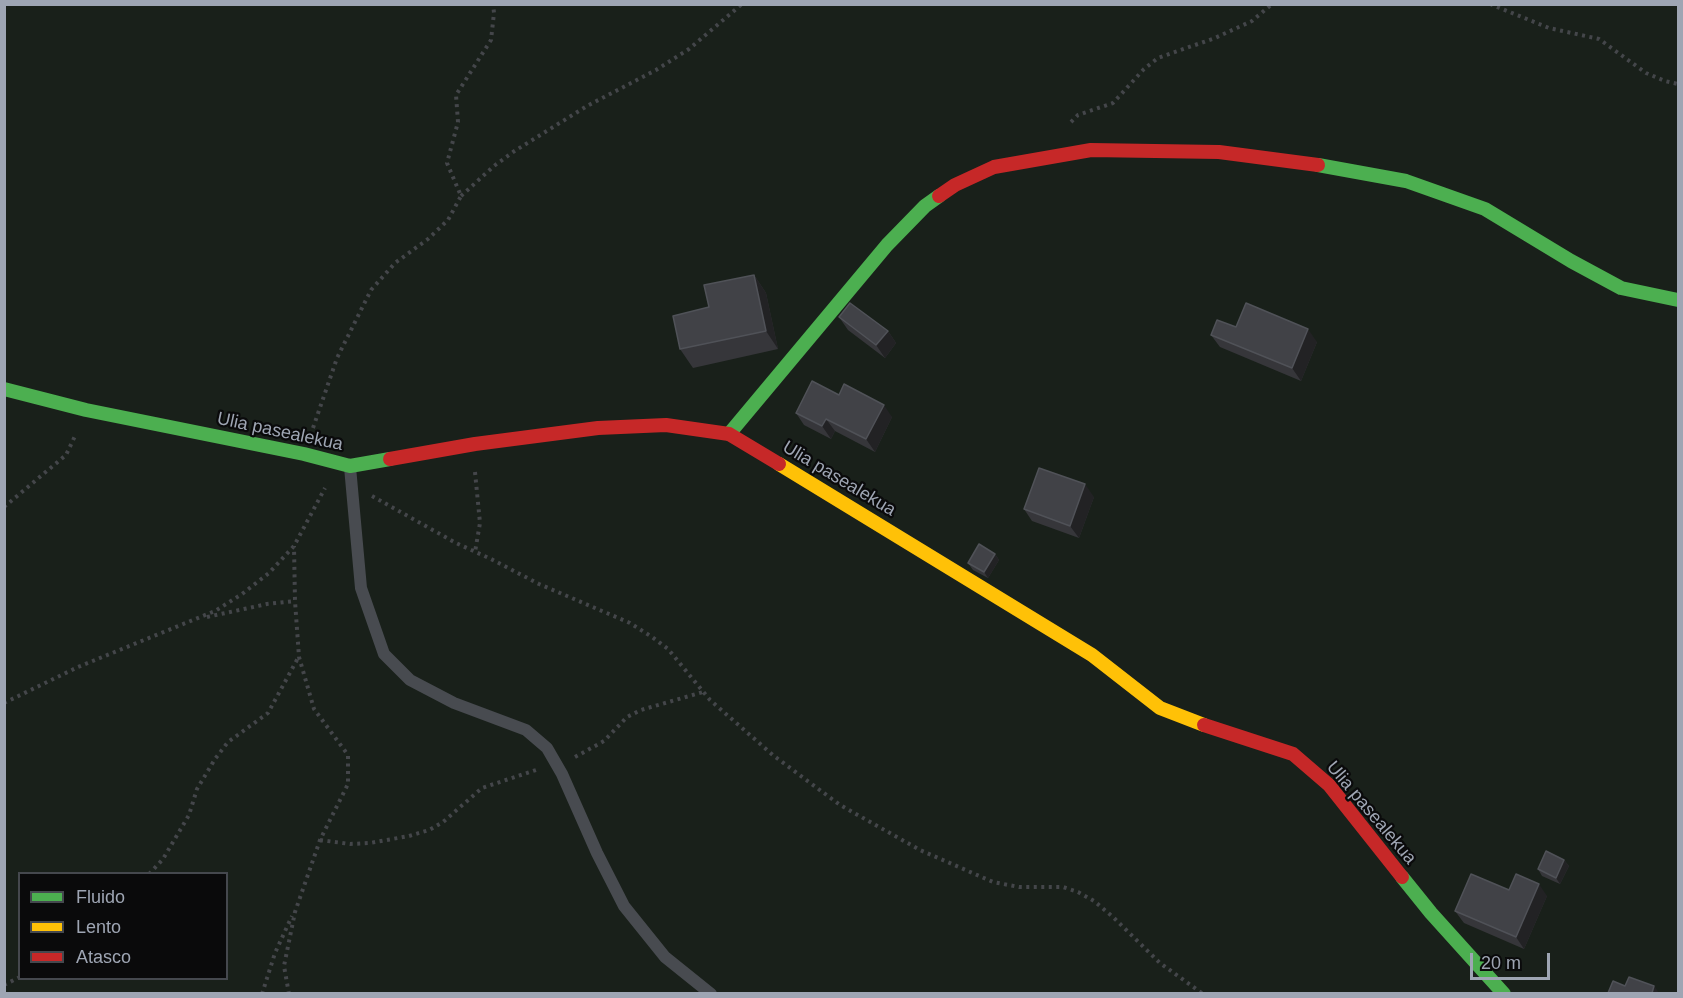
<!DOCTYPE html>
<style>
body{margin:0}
#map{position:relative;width:1683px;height:998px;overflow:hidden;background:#0f0f10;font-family:Arial,sans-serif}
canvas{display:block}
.frame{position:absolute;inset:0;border:6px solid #9ea5b3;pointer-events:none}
.legend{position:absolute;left:18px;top:872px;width:210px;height:108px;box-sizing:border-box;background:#0a0a0b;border:2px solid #45484e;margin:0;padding:8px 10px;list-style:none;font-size:18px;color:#9ea5b3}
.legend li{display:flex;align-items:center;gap:12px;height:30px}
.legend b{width:30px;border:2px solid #45484e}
.scale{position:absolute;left:1470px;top:953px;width:80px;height:27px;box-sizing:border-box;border:3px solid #9ea5b3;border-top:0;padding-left:8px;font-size:18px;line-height:21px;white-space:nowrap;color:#9ea5b3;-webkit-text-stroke:4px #0a0a0b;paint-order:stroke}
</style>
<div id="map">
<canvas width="1683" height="998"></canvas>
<div class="frame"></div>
<ul class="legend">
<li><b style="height:8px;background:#4caf50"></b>Fluido</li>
<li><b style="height:8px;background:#ffc107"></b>Lento</li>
<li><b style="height:8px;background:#c62828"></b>Atasco</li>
</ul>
<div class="scale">20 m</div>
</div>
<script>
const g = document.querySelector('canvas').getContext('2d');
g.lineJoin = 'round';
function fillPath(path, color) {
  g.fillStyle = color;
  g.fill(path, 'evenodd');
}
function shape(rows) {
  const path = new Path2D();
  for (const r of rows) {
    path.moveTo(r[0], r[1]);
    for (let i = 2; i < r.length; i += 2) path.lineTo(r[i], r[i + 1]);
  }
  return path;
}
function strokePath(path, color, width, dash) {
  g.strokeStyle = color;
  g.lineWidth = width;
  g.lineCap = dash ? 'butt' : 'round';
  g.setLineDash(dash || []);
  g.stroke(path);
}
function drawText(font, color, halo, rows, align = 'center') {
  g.font = font + ' Arial,sans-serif';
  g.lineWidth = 4.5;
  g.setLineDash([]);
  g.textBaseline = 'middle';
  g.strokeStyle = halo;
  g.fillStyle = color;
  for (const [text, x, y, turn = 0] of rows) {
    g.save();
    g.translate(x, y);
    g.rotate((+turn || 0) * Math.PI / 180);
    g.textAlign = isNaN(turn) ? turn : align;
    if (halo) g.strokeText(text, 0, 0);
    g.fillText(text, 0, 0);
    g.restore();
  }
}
fillPath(shape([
 [5,5,1678,5,1678,993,5,994],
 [20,874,226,874,226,978,20,978]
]), '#19201a');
strokePath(shape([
 [1490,4,1549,28,1599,39,1646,73,1665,81,1678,84],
 [1071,122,1078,115,1113,103,1144,69,1158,58,1215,38,1252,21,1272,4],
 [461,196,494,166,513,152,587,106,656,70,689,49,742,4],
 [313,428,337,358,371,290,395,263,428,239,448,220,461,196,447,163,458,122,456,95,491,40,494,13,493,4],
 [475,472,480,523,475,552],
 [372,496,456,543,491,559,539,584,630,623,652,637,668,649,710,700,774,756,840,805,920,850,993,882,1019,887,1063,887,1078,892,1094,901,1113,917,1160,963,1203,994],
 [4,507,66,455,75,436],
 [207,617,267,604,295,601],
 [4,703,78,667,215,611,242,594,269,573,294,546,325,488],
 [575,757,604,741,627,717,641,710,703,692],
 [320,840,350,844,370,843,409,836,429,830,443,822,482,788,539,769],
 [149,874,163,859,189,815,197,789,215,759,228,742,268,713,298,658],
 [4,985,20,977],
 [262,994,275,953,292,916],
 [289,994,284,966,295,912,320,840,348,784,348,755,314,709,299,657,295,601,294,546]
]), '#44464a', 4, [3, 4.5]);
strokePath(shape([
 [350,467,361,588,384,654,410,680,454,703,526,730,547,748,562,774,597,853,624,906,665,957,711,994]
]), '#484b50', 12);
strokePath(shape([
 [1318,165,1406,181,1485,209,1571,261,1621,288,1678,300],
 [4,389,86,410,304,454,350,466,390,459],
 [729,434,887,245,925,206,939,196],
 [1402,877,1431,913,1504,994]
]), '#4caf50', 14);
strokePath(shape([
 [779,464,1092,655,1160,708,1204,725]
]), '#ffc107', 14);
strokePath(shape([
 [939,196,955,185,994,167,1091,150,1219,152,1318,165],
 [390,459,475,444,598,428,666,425,729,434,779,464],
 [1204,725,1293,754,1329,785,1402,877]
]), '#c62828', 14);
fillPath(shape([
 [754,275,766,293,778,349,693,368,680,349,709,307],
 [839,317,888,331,896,343,885,358,848,330],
 [1236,327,1317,342,1301,381,1220,347,1211,335],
 [839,395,892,417,875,452,835,431,831,439,804,425,796,413],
 [1094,497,1079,538,1032,521,1024,509],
 [995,554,999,560,988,578,973,570,968,563],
 [1564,860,1569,866,1560,884,1542,876,1538,869],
 [1509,890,1547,896,1524,949,1464,923,1455,911]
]), '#36363a');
fillPath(shape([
 [754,275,766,293,778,349,766,331],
 [1308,329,1317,342,1301,381,1292,368],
 [888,331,896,343,885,358,876,345],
 [884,405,892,417,875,452,866,439],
 [826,419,835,431,831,439,822,426],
 [1085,484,1094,497,1079,538,1070,526],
 [995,554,999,560,988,578,984,572],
 [1564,860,1569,866,1560,884,1556,878],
 [1539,884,1547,896,1524,949,1516,937],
 [1654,986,1659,993,1652,993]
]), '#222224');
const building = shape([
 [754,275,766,331,680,349,673,316,709,307,704,285,754,275],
 [850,303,888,331,876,345,839,317,850,303],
 [1246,303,1308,329,1292,368,1211,335,1217,320,1236,327,1246,303],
 [812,381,839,395,844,384,884,405,866,439,826,419,822,426,796,413,812,381],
 [1039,468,1085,484,1070,526,1024,509,1039,468],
 [979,544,995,554,984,572,968,563,979,544],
 [1546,851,1564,860,1556,878,1538,869,1546,851],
 [1471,874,1509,890,1516,874,1539,884,1516,937,1455,911,1471,874],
 [1629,977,1654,986,1652,993,1608,993,1613,981,1625,986,1629,977]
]);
fillPath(building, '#414247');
strokePath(building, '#505258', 1.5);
drawText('18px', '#9ea5b3', '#0a0a0b', [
 ["Ulia pasealekua",280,432,12],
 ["Ulia pasealekua",839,479,31],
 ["Ulia pasealekua",1371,813,50]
]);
</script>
